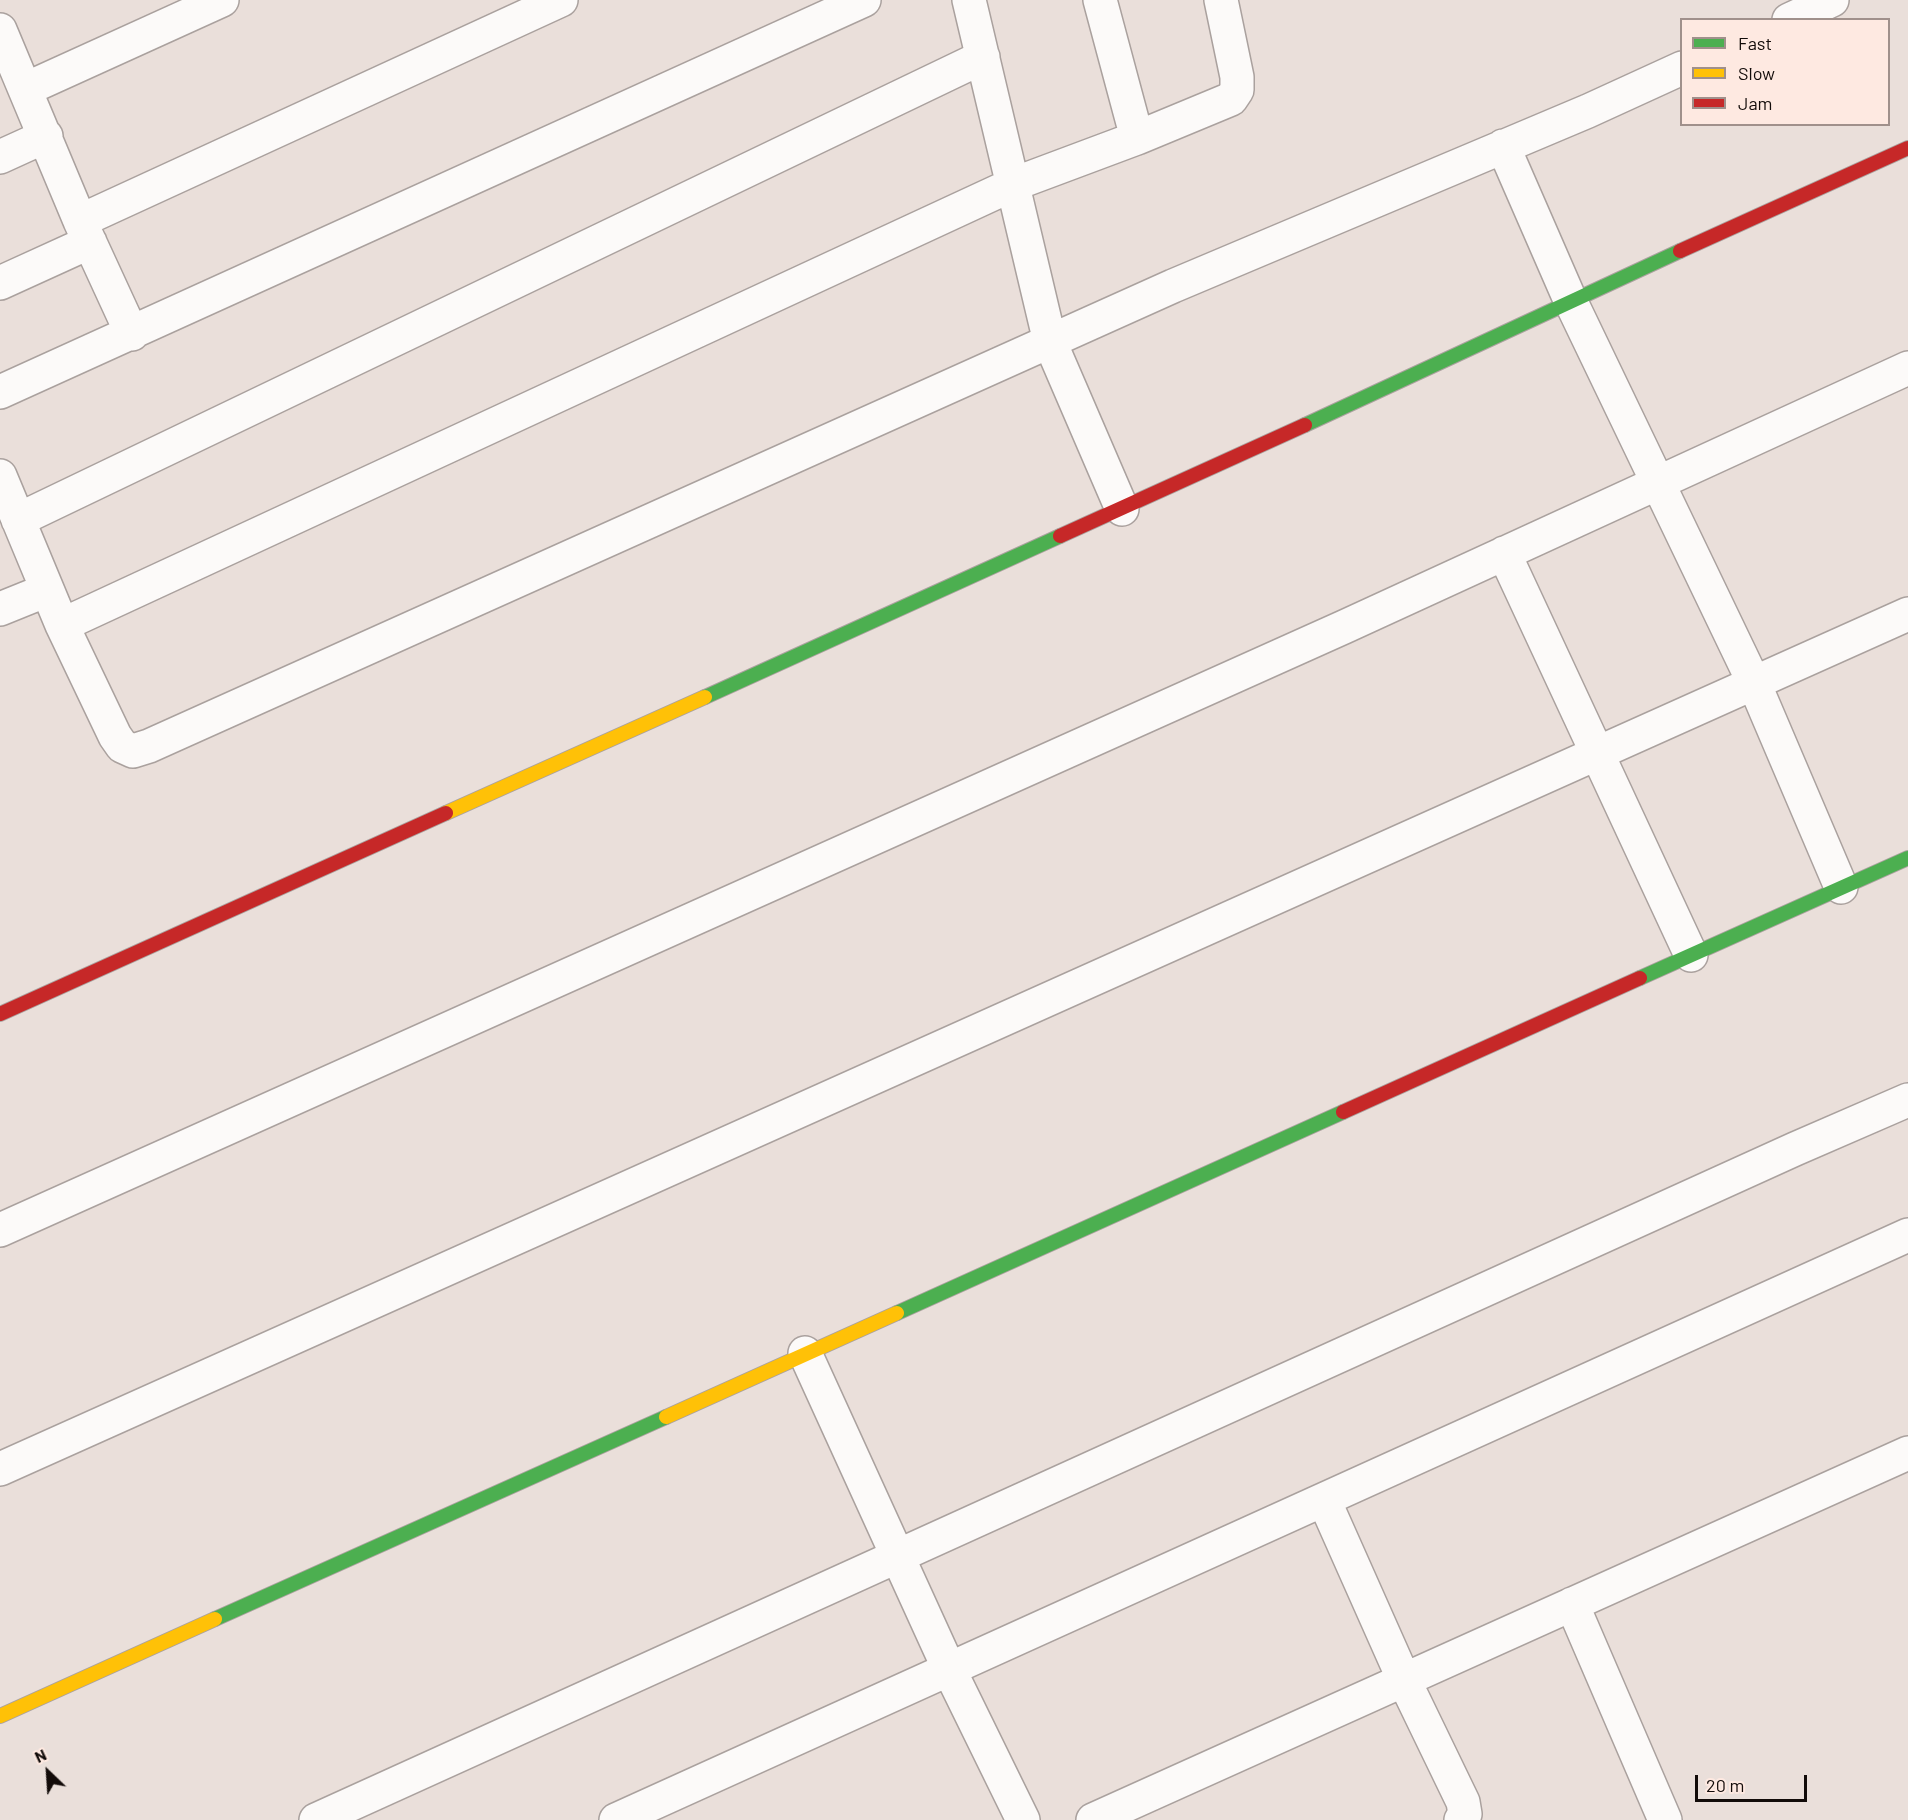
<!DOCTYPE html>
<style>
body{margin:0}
#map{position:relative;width:1908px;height:1820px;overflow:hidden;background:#eadfda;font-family:Barlow,sans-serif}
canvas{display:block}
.legend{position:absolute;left:1680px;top:18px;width:210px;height:108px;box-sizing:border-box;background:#fee9e1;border:2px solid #a0908b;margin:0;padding:8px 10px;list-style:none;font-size:18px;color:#120b09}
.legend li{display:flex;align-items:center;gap:12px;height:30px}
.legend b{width:30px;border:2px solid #a0908b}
.north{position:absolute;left:18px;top:1742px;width:60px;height:60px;-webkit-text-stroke:4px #fee9e1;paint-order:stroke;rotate:335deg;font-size:16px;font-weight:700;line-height:24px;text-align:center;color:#120b09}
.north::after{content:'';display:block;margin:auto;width:21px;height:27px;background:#120b09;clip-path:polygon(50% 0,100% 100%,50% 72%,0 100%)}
.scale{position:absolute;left:1695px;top:1775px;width:112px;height:27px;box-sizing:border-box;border:3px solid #120b09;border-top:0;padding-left:8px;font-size:18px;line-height:21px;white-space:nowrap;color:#120b09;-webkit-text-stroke:4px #fee9e1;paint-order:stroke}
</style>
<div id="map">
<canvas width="1908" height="1820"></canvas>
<ul class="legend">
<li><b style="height:8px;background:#4caf50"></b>Fast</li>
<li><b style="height:8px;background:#ffc107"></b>Slow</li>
<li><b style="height:8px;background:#c62828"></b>Jam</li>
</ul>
<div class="north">N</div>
<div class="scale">20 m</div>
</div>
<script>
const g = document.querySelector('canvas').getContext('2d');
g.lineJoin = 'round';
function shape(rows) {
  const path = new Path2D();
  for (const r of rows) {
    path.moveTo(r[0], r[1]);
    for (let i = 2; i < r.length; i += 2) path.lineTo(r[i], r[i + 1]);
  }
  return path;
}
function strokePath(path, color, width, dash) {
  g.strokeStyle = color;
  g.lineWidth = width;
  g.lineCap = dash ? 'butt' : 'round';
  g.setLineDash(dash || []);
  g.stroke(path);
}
const street = shape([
 [969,0,1050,342,1122,509],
 [1100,0,1137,138],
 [1789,20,1832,0],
 [0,30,80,221,132,334],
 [26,89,222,0],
 [1503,146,1571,302,1754,683,1841,887],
 [0,157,46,136],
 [80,221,561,0],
 [0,283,90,242],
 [0,392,864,0],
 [0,476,62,625,115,736,122,746,133,751,149,746,1173,286,1588,111,1682,68],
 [18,520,983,57],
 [1504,553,1691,955],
 [0,609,47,590],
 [62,625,1014,184,1137,138,1231,99,1237,90,1237,77,1221,0],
 [0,1230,1344,627,1908,368],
 [805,1353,949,1669,1023,1820],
 [0,1469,1908,614],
 [1324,1500,1404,1680,1463,1802,1465,1814,1461,1820],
 [1572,1604,1665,1820],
 [316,1820,1795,1149,1908,1100],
 [616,1820,1908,1235],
 [1093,1820,1908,1453]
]);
const fast = shape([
 [1305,425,1680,251],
 [705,697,1060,536],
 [1640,978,1908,858],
 [897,1313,1343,1112],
 [215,1619,666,1417]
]);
const slow = shape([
 [446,813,705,697],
 [666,1417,897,1313],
 [0,1716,215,1619]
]);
const jam = shape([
 [1680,251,1908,148],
 [1060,536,1305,425],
 [0,1014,446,813],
 [1343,1112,1640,978]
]);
strokePath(street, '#aaa19e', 36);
strokePath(fast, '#aaa19e', 16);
strokePath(slow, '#aaa19e', 16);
strokePath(jam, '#aaa19e', 16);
strokePath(street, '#fcfaf9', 33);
strokePath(fast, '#4caf50', 14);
strokePath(slow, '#ffc107', 14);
strokePath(jam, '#c62828', 14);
</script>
